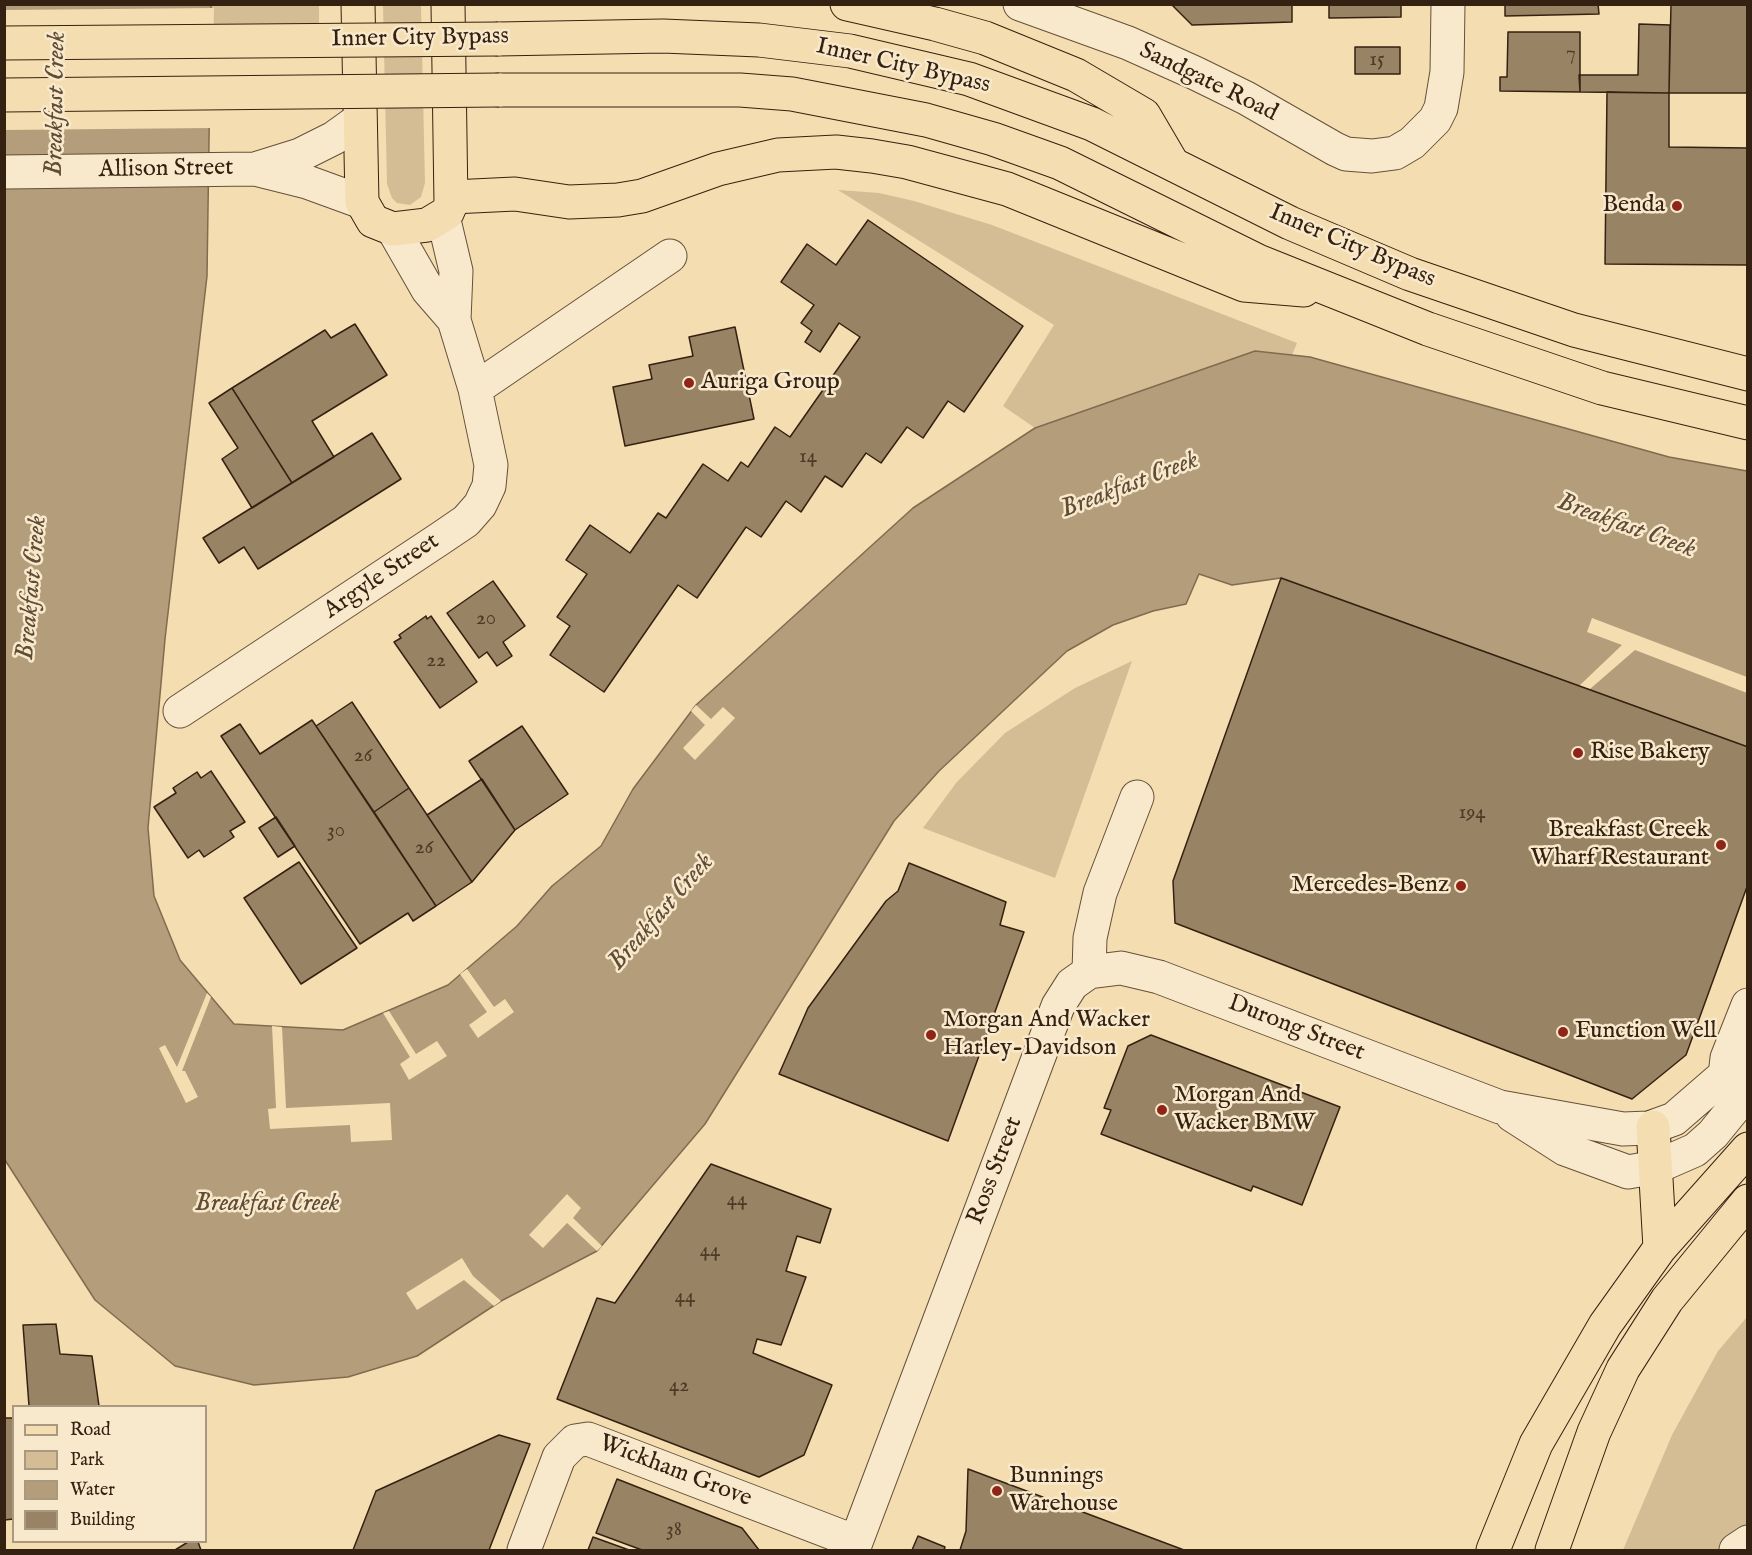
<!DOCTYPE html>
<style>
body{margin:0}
#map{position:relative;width:1752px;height:1555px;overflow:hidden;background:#f4ddb0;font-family:"IM FELL English",serif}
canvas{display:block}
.frame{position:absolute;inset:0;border:6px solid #352111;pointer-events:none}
.legend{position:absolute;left:12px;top:1405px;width:195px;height:138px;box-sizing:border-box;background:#f8e9cc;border:2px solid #aa9981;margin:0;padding:8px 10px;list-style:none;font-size:18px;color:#352111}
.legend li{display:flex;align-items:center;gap:12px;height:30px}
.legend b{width:30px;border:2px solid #aa9981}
</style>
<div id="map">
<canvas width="1752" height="1555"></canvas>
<div class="frame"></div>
<ul class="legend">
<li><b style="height:8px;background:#f4ddb0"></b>Road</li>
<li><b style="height:16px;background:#d4bd95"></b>Park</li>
<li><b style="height:16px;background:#b39d7a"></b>Water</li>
<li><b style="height:16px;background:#988364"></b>Building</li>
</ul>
</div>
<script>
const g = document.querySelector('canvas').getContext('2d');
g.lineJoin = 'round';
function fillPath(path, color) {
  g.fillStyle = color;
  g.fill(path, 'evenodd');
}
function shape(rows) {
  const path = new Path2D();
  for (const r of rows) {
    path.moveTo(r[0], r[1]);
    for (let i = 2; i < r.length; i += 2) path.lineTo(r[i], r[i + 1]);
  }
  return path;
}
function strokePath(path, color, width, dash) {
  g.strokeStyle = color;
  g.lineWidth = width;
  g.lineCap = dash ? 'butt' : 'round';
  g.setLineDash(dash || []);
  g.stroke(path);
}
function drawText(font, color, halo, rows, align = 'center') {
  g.font = font + ' "IM FELL English",serif';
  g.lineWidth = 5;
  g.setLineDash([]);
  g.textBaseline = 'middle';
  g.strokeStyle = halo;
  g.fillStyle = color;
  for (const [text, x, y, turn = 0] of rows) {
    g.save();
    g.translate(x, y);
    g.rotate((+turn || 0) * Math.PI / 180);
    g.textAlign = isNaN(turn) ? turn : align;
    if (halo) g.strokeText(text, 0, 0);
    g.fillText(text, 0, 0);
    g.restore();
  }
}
fillPath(shape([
 [211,5,319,5,319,25,210,24],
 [383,5,421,5,425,183,421,197,410,205,397,203,392,198,387,184],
 [838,190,879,193,914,201,992,225,1297,343,1292,355,1255,351,1035,428,1003,406,1054,325],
 [1132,661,1055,878,923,828,956,783,1005,733,1075,688],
 [1747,1317,1747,1550,1623,1550,1672,1435,1718,1351]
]), '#d4bd95');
const water = shape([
 [5,5,211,5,207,276,165,639,148,828,154,896,180,960,234,1024,343,1030,448,985,517,926,552,886,601,846,633,789,696,705,913,508,1035,428,1255,351,1310,357,1669,457,1747,471,1747,747,1281,578,1232,585,1199,574,1186,604,1153,611,1113,625,1067,651,939,771,894,821,705,1124,597,1251,501,1301,417,1356,348,1377,254,1385,175,1366,95,1300,5,1160,5,5]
]);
fillPath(water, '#b39d7a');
strokePath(water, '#816b50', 1.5);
fillPath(shape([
 [214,8,212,128,4,130,5,10],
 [1592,618,1747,677,1747,693,1635,650,1590,689,1579,686,1622,645,1587,632],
 [696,705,711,719,723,707,735,718,695,760,683,748,705,725,691,711],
 [467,969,494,1007,505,999,514,1012,478,1038,469,1025,487,1012,460,974],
 [207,993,211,997,182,1071,185,1071,198,1097,186,1103,159,1048,165,1045,177,1067],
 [389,1011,416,1054,437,1041,447,1056,409,1080,400,1064,410,1057,383,1013],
 [272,1026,282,1027,286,1108,390,1103,392,1140,351,1142,350,1125,270,1129,268,1109,276,1108],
 [567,1194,581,1208,573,1218,602,1246,597,1251,567,1223,543,1248,529,1235],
 [462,1258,473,1276,501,1301,494,1306,464,1280,417,1310,406,1293]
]), '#f4ddb0');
const building = shape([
 [1171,4,1292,4,1292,22,1192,25,1171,4],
 [1329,4,1401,4,1401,17,1329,18,1329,4],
 [1505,4,1598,4,1599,14,1505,16,1505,4],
 [1671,4,1748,4,1748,93,1669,93,1671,4],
 [1639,24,1670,25,1669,93,1580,92,1579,75,1638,75,1639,24],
 [1508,32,1580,32,1580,92,1500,91,1500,77,1507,77,1508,32],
 [1355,47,1400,47,1400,74,1355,74,1355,47],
 [1607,92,1669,93,1669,147,1748,148,1748,265,1605,264,1607,92],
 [868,220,1023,326,964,412,948,401,923,438,907,427,881,463,866,453,842,487,825,476,801,512,786,501,761,537,746,527,697,598,678,585,604,692,550,655,570,626,557,617,587,574,566,560,590,525,630,553,658,513,666,518,703,464,728,481,741,462,748,467,775,427,790,437,860,337,839,323,820,352,805,342,812,331,801,323,814,305,781,282,807,244,836,265,868,220],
 [355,324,387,375,312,421,334,457,292,483,232,388,325,330,331,338,355,324],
 [735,327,754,419,625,446,613,387,652,379,649,365,693,356,689,337,735,327],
 [232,388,292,483,252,508,222,459,238,448,209,403,232,388],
 [372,433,401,479,258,569,244,547,219,563,203,538,372,433],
 [1281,578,1748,747,1748,884,1686,1055,1632,1099,1175,923,1173,881,1281,578],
 [493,581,525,626,503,642,512,656,497,666,487,652,479,658,447,613,493,581],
 [426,616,427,619,431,616,477,682,440,708,394,642,401,638,399,635,426,616],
 [352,702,409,788,374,812,316,726,352,702],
 [312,720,436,906,413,921,408,913,360,944,221,736,240,724,260,754,312,720],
 [522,726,568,794,515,830,469,761,522,726],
 [211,771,245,822,230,831,234,837,204,857,199,850,188,858,154,807,176,793,173,788,197,772,201,778,211,771],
 [482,779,515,830,472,882,427,815,482,779],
 [409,788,472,882,436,906,374,812,409,788],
 [276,817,295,846,278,857,259,828,276,817],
 [299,862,357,948,301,984,244,898,299,862],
 [909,863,1006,902,1000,925,1024,932,948,1141,779,1074,808,1008,886,901,898,891,909,863],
 [1151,1035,1340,1107,1302,1205,1253,1186,1251,1191,1101,1134,1111,1110,1104,1108,1128,1046,1151,1035],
 [711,1164,831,1209,820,1243,797,1236,786,1271,806,1277,781,1345,757,1339,753,1353,832,1385,804,1455,759,1477,557,1399,597,1298,615,1303,711,1164],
 [56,1324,60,1354,92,1356,99,1406,29,1406,23,1325,56,1324],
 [4,1418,14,1418,14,1519,4,1520,4,1418],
 [499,1435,530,1444,489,1550,353,1550,376,1491,499,1435],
 [968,1469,1184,1550,960,1550,966,1531,968,1469],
 [617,1479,742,1528,759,1550,642,1550,596,1533,617,1479],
 [918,1536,945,1547,944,1550,912,1550,918,1536],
 [593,1537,629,1550,588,1550,593,1537],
 [188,1542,198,1542,201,1550,175,1550,188,1542]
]);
fillPath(building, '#988364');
strokePath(building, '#352111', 1.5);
const minor = shape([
 [1020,4,1128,43,1195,73,1246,98,1335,149,1346,154,1372,156,1395,153,1412,143,1435,120,1441,108,1447,72,1448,4],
 [255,169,300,155,334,138,359,120],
 [4,172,255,169,307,182,362,202],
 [393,229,428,290,454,320],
 [475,389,670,256],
 [180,711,441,538,466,521,480,505,489,486,491,465,475,389,454,320,456,271,443,216],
 [1089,972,1090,938,1100,893,1137,797],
 [1725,1076,1727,1058,1748,1005],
 [1512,1115,1565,1149,1628,1172,1656,1167,1695,1150,1713,1134,1748,1091],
 [524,1550,559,1457,575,1441,588,1439,856,1542],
 [853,1550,1058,1006,1072,984,1089,972,1121,968,1159,977,1500,1107,1623,1129,1649,1128,1674,1119,1719,1080,1734,1073,1748,1070],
 [1736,1550,1748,1542]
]);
const major = shape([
 [358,4,362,202,373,221,393,229,427,225,447,213,451,204,448,4],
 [1653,1127,1660,1248],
 [1493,1550,1536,1444,1605,1325,1660,1248,1748,1149],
 [1552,1550,1594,1432,1623,1369,1667,1300,1748,1201]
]);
const highway = shape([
 [847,4,935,24,985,38,1076,75,1144,115,1171,161],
 [498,39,663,36,759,40,850,51,969,79,1092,124,1290,223,1410,274,1574,330,1748,374],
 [499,90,740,90,792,94,926,120,993,139,1060,163,1258,261,1428,329,1602,388,1748,423],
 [452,197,515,194,569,202,618,200,642,196,718,169,778,155,836,152,872,156,907,162,1007,189,1244,285,1304,290]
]);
strokePath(minor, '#655039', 35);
strokePath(major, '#352111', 35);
strokePath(highway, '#352111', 35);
strokePath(minor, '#f8e9cc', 33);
strokePath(major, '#f4ddb0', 33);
strokePath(highway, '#f4ddb0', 33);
const highwayBridge = shape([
 [4,43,498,39],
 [4,95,499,90]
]);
strokePath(highwayBridge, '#352111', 35, []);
strokePath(highwayBridge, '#f4ddb0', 33);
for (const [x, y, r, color] of [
 [1677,206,6,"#8f2418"],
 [689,383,6,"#8f2418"],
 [1578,753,6,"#8f2418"],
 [1721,845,6,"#8f2418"],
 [1461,886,6,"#8f2418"],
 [1563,1032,6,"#8f2418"],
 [931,1035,6,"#8f2418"],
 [1162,1110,6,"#8f2418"],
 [997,1491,6,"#8f2418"]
]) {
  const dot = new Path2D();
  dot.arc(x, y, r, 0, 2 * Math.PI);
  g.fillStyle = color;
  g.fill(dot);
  strokePath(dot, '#f8e9cc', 2);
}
drawText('21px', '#4e3a26', null, [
 ["7",1571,55],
 ["15",1377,61],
 ["14",808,458],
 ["20",486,620],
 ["22",436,662],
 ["26",363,757],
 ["194",1472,814],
 ["30",336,832],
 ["26",424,849],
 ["44",737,1201],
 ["44",710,1252],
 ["44",685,1298],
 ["42",679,1387],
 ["38",674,1531]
]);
drawText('24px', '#352111', '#f8e9cc', [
 ["Inner City Bypass",420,39,-1],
 ["Inner City Bypass",903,67,13],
 ["Sandgate Road",1208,83,26],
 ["Allison Street",166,170,-1],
 ["Inner City Bypass",1352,247,23],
 ["Argyle Street",382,577,-34],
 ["Durong Street",1296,1029,21],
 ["Ross Street",996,1171,-69],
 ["Wickham Grove",675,1472,21]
]);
drawText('24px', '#352111', '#f8e9cc', [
 ["Benda",1665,206,"right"],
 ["Auriga Group",701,383],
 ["Rise Bakery",1590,753],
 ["Breakfast Creek",1709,831,"right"],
 ["Wharf Restaurant",1709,859,"right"],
 ["Mercedes-Benz",1449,886,"right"],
 ["Morgan And Wacker",943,1021],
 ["Harley-Davidson",943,1049],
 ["Function Well",1575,1032],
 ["Morgan And",1174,1096],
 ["Wacker BMW",1174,1124],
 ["Bunnings",1009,1477],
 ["Warehouse",1009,1505]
], 'left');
drawText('italic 26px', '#614c36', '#f8e9cc', [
 ["Breakfast Creek",57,104,-89],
 ["Breakfast Creek",1130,486,-21],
 ["Breakfast Creek",1626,527,20],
 ["Breakfast Creek",33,588,-85],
 ["Breakfast Creek",662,913,-49],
 ["Breakfast Creek",267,1205]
]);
</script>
